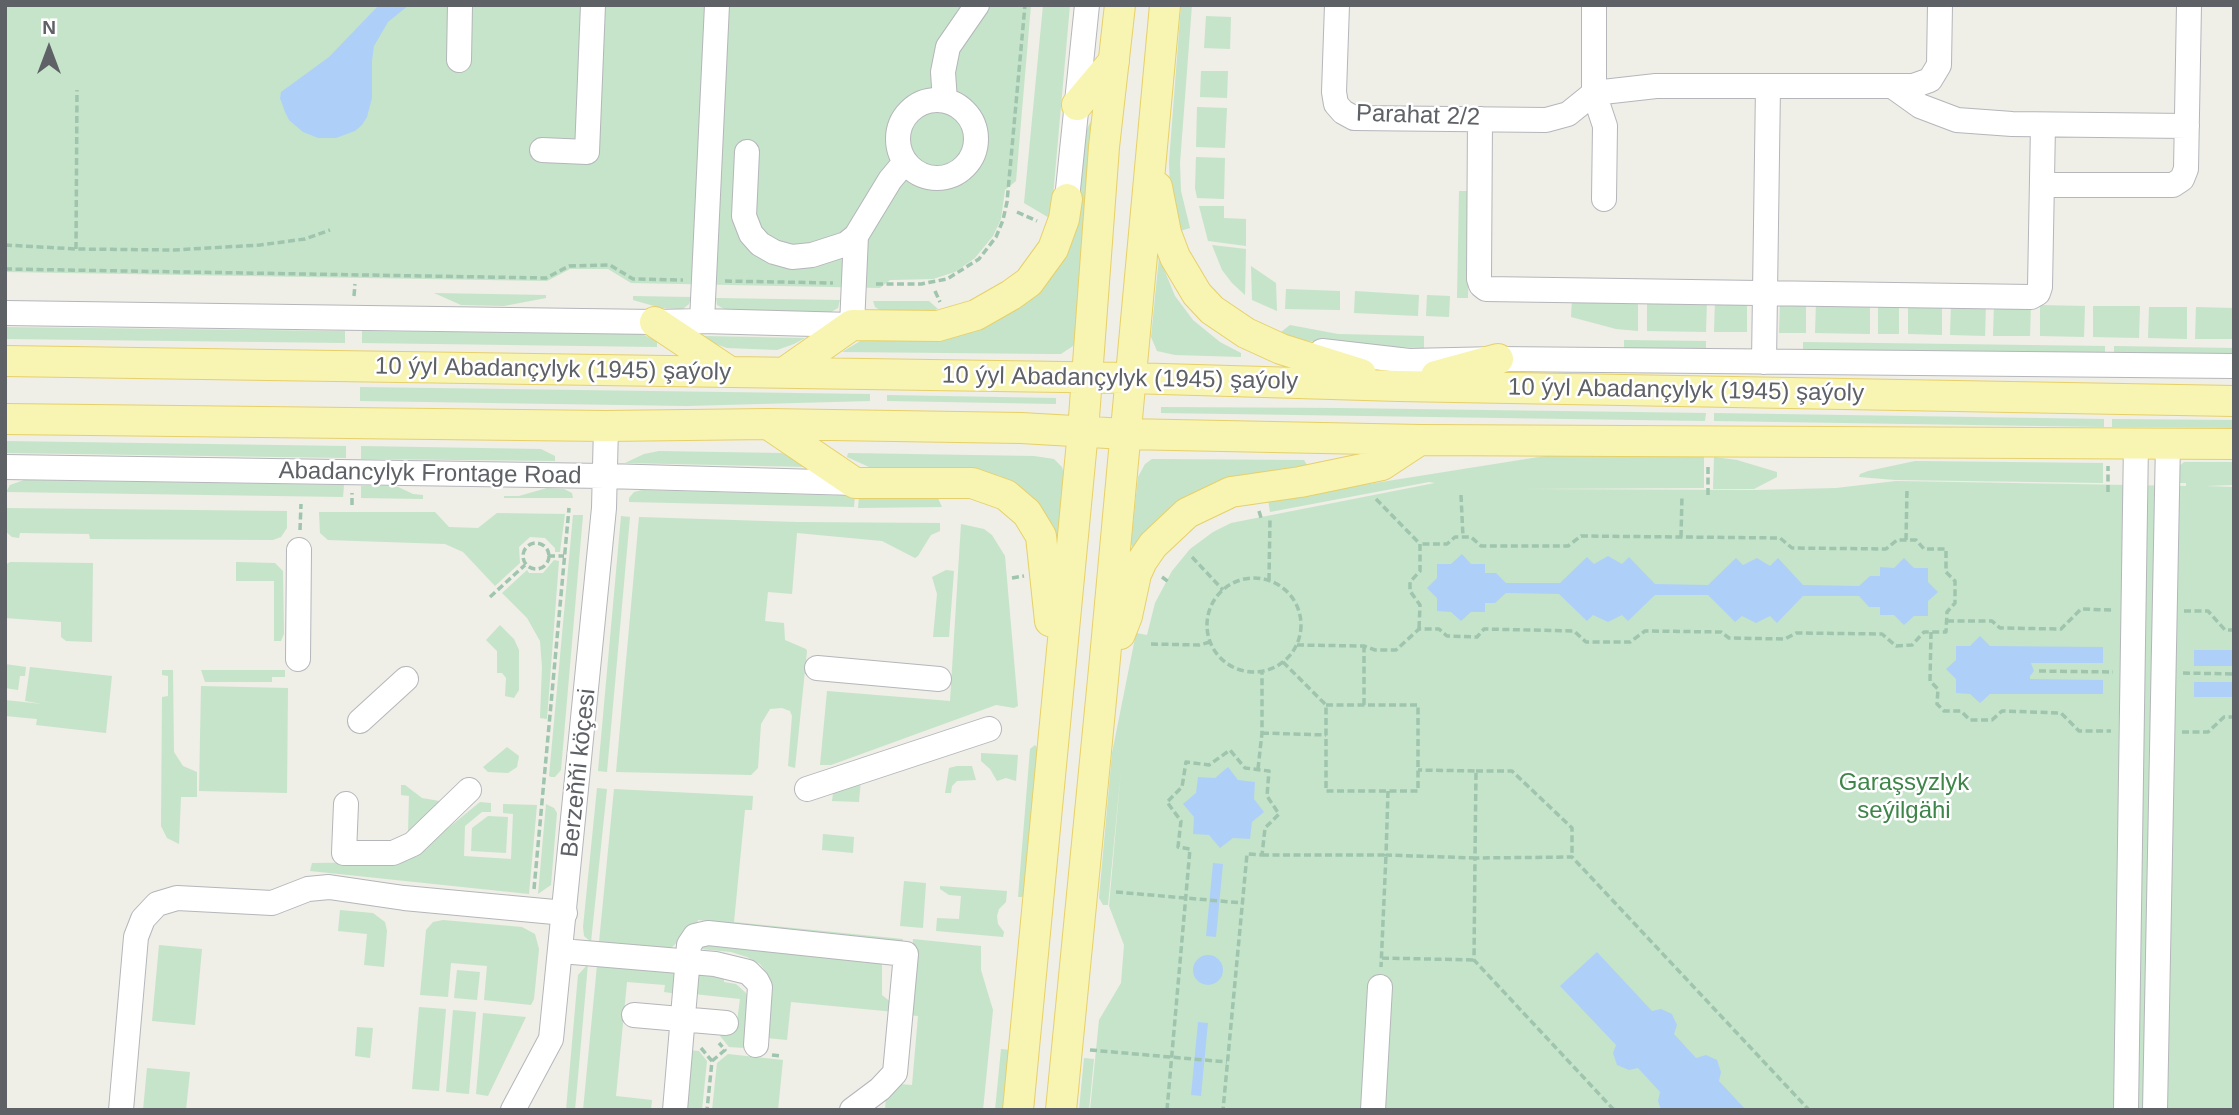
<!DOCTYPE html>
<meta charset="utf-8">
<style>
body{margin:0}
#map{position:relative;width:2239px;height:1115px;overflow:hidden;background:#efeee7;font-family:Helvetica,sans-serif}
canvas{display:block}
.frame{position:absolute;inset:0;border:7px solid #5e6166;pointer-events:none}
.north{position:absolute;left:14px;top:14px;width:70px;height:70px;-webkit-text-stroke:5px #fff;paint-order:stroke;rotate:0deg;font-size:19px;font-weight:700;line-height:28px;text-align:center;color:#5e6166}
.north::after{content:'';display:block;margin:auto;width:24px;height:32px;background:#5e6166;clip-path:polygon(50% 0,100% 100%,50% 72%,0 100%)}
</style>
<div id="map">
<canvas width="2239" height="1115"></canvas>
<div class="frame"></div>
<div class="north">N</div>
</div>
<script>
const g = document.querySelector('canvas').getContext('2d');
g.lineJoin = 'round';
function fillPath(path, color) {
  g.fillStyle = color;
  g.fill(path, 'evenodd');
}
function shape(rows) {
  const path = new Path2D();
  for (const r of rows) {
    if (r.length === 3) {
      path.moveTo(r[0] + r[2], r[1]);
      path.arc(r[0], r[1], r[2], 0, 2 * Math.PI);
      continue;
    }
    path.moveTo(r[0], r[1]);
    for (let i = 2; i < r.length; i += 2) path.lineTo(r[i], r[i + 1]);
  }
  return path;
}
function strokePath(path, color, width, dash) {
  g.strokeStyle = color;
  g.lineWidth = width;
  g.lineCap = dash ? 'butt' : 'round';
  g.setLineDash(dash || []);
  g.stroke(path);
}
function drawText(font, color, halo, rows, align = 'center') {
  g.font = font + ' Helvetica,sans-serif';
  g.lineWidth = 5;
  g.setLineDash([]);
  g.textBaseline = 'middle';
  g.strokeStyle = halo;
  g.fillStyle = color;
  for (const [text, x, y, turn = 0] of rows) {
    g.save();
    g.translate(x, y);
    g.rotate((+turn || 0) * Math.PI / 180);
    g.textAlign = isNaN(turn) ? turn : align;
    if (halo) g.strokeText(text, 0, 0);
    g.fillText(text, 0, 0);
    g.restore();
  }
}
fillPath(shape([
 [5,5,1031,5,1016,181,1005,190,1001,219,993,236,975,258,955,272,933,279,890,280,880,288,631,283,608,269,570,269,547,281,5,272],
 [1043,5,1070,5,1051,219,1024,203],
 [1181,5,1192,5,1180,163,1181,191,1190,228,1180,231,1170,192,1169,162],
 [1206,16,1231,17,1230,49,1204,48],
 [1201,71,1228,71,1227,98,1200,97],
 [1100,103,1075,342,1073,346,1061,354,1051,354,842,352,862,340,939,339,983,327,1018,308,1046,284,1064,259,1087,129],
 [1197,107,1227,108,1225,148,1196,147],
 [1196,157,1225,158,1224,199,1197,198,1195,188],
 [1459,191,1470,191,1468,298,1457,298],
 [1199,206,1224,206,1224,218,1246,219,1246,246,1208,241],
 [1212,245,1246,249,1245,295,1232,283,1222,270],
 [1159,257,1175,296,1193,320,1220,342,1241,353,1241,357,1175,355,1157,351,1151,337],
 [1251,266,1276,283,1277,311,1252,300],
 [1286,289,1340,291,1340,310,1285,309],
 [1355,291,1419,295,1418,316,1354,313],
 [434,293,546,295,546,298,504,306,461,305],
 [1427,295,1450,296,1449,317,1426,316],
 [633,296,691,297,689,304,683,309,661,308,633,300],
 [716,298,840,300,838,308,831,312,726,310,717,305],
 [1572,298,1638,299,1638,331,1616,329,1571,317],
 [1647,299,1707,300,1706,332,1647,331],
 [1715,300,1747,301,1747,332,1714,332],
 [873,301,929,301,938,309,930,312,883,312,875,307],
 [1780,301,1806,302,1806,333,1779,333],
 [1816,302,1870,302,1870,334,1815,333],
 [1878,303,1899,303,1899,334,1878,334],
 [1908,303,1942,304,1942,335,1908,334],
 [1951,304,1986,304,1985,336,1950,335],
 [1994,304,2031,305,2030,336,1993,336],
 [2040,305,2085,306,2084,337,2040,336],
 [2093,306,2140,306,2139,338,2093,337],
 [2149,307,2187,307,2187,339,2148,338],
 [2196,307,2234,308,2234,339,2195,339],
 [1290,325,1338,334,1424,336,1424,348,1337,346,1277,335],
 [5,327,345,331,345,343,6,339],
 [362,331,642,334,657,341,657,347,362,343],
 [704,336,805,338,794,344,777,350,727,348,710,342],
 [1624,340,1706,341,1706,352,1624,351],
 [1803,342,2105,346,2105,357,1803,353],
 [2114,346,2234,348,2234,359,2114,357],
 [360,387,870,394,870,401,687,406,360,401],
 [887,395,1056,398,1056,404,887,401],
 [1161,407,1339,408,1706,413,1705,421,1161,413],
 [1714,413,2104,419,2104,427,1714,421],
 [2112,419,2234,420,2234,428,2112,427],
 [5,441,346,446,346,458,5,453],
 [361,446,541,449,555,456,555,461,361,459],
 [659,451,781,453,792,456,807,467,625,463,644,454],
 [848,453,1034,456,1054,459,1062,467,1064,474,1059,542,1057,542,1035,502,1024,491,1000,476,964,468,869,467,847,457],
 [1545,456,1704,456,1704,488,1522,489,1754,490,1836,488,1896,481,2186,486,2186,483,2179,483,2178,467,2184,462,2234,462,2234,485,2206,486,2234,487,2234,1110,1090,1110,1099,1020,1121,983,1124,945,1109,906,1121,770,1108,905,1103,905,1099,898,1112,753,1136,633,1147,635,1155,603,1172,571,1190,549,1213,532,1231,523,1435,483,1429,482,1270,512,1268,500],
 [1714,457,1737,460,1777,472,1777,477,1754,489,1713,489],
 [1152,459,1304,460,1307,465,1235,478,1133,549,1131,543,1138,477,1145,464],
 [1915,461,2103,463,2103,483,1895,480,1859,477,1860,474,1868,471],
 [24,480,344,485,343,497,6,492,10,485],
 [361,486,396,486,413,494,423,495,423,499,361,498],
 [547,488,564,489,572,493,573,498,504,498,504,496,519,496],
 [642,490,855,496,854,507,629,502,629,498,634,492],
 [859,496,937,496,942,507,858,508],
 [5,508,287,511,287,528,281,537,273,540,90,539,89,534,20,533,19,538,12,537,5,531],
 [319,512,435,512,449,527,478,528,497,513,565,514,560,552,555,552,555,548,545,538,530,537,519,547,520,563,495,586,463,552,445,544,328,540,320,533],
 [573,515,583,515,561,770,555,777,551,777,549,776],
 [621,516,630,517,607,772,598,771],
 [639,517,797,522,940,523,940,531,931,535,918,556,915,558,882,541,797,533,792,594,768,592,765,621,784,623,785,640,806,649,807,651,795,768,788,766,792,716,790,711,782,708,770,709,761,724,758,768,751,775,616,772],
 [961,524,984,529,992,535,1005,556,1018,706,1014,708,996,705,831,765,820,765,827,691,950,701],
 [554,560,559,561,547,719,540,718,542,667,540,641,527,618,502,593,527,570,529,573,543,573],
 [10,562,93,563,92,642,66,641,61,637,61,622,5,618,5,565],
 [236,562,275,563,283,571,284,634,281,641,274,641,274,581,236,581],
 [946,570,954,571,949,637,933,637,937,594,932,577],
 [500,625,514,639,519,650,519,690,514,698,505,696,506,678,502,673,497,673,497,651,486,640],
 [5,664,26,667,25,676,20,676,18,690,5,688],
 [30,667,112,676,106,733,36,725,37,719,5,716,5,700,42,704,25,701],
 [162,670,173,670,174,752,183,766,197,772,197,797,181,797,179,844,167,838,161,826,162,697,168,696,168,676,162,675],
 [201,670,285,670,285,677,272,677,272,682,205,682],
 [201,686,288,688,287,793,199,791],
 [1035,745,1038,749,1026,892,1022,897,1018,897,1030,749],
 [507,747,519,756,517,767,508,773,488,772,483,767],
 [981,753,1018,755,1016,781,1006,778,997,781,990,769,981,761],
 [957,766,972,766,976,780,957,781,952,786,951,793,945,793,949,768],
 [861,780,859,802,832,801,833,793],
 [401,785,405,785,422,798,445,802,408,832,409,796,401,795],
 [597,788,607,789,591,942,584,936,583,927],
 [614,789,753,796,752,810,745,810,734,922,903,939,902,944,707,925,707,921,698,920,697,924,670,949,599,942],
 [480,802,491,803,491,812,482,812,465,826,464,856,511,859,513,814,503,813,503,804,537,805,529,894,310,871,312,863,394,862,415,855],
 [546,804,554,808,557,813,551,885,538,894],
 [488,816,508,817,506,853,471,851,472,828],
 [823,834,854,837,853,853,822,850],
 [904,881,926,883,923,928,900,926],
 [940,886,1007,891,1006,902,999,909,997,916,998,924,1004,932,1003,937,936,931,937,918,959,919,961,896,949,895,940,889],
 [340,910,373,913,385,922,387,931,384,967,364,965,367,934,338,931],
 [443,920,522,927,535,934,539,949,534,999,531,1005,484,1000,487,966,451,963,448,997,420,995,426,930,433,922],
 [701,938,882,963,882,995,892,1003,895,1012,791,1002,787,1040,767,1038,770,980,767,973,760,964,747,957,731,952,700,949],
 [913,939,981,946,981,970,993,1010,983,1110,885,1110,887,1083,912,1085,918,1016,908,1015],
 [159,945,202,949,195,1025,152,1021],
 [588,964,575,1110,566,1110,578,975],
 [597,965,680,972,678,994,664,992,665,985,627,982,616,1096,652,1100,651,1110,583,1110],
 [457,970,480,972,477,1000,454,998],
 [696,974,724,976,724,982,736,984,746,993,748,999,745,1048,729,1047,720,1036,721,1028,736,1029,740,999,694,994],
 [419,1007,446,1009,439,1091,412,1089],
 [453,1010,476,1012,469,1094,446,1092],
 [483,1013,526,1017,488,1096,476,1094],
 [357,1027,373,1028,370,1058,355,1056],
 [1001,1049,1011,1050,1005,1110,995,1110],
 [689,1050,699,1051,707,1061,702,1110,683,1110],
 [728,1054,783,1060,778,1110,712,1110,717,1063],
 [1084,1058,1094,1059,1089,1110,1079,1110],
 [147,1068,190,1072,186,1110,143,1110]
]), '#c6e4c9');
fillPath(shape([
 [379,5,409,5,388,22,374,46,372,61,372,98,367,117,362,125,355,131,336,138,318,138,303,132,289,120,285,112,280,98,281,92,329,57],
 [1462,554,1471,564,1485,564,1485,573,1496,573,1506,583,1560,583,1587,557,1594,564,1608,556,1622,564,1629,557,1655,584,1708,585,1736,558,1743,565,1757,558,1770,566,1778,558,1803,585,1859,586,1870,576,1880,576,1880,567,1894,568,1904,558,1914,568,1928,568,1928,582,1938,592,1928,601,1928,616,1914,616,1904,625,1894,615,1880,615,1880,607,1869,607,1859,596,1803,596,1777,623,1770,616,1756,623,1742,616,1735,622,1708,595,1655,595,1628,621,1622,615,1608,622,1593,615,1587,621,1559,594,1506,593,1495,603,1485,603,1485,612,1471,612,1461,621,1451,612,1437,611,1437,598,1427,588,1437,578,1437,564,1451,564],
 [1980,636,1990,646,2103,647,2103,663,2031,663,2034,671,2030,676,2030,679,2103,680,2103,694,1990,694,1980,703,1970,694,1956,693,1956,679,1946,669,1956,660,1956,646,1970,646],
 [2194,650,2234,650,2234,666,2194,666],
 [2194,682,2234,682,2234,697,2194,697],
 [1228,767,1238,780,1255,782,1254,799,1264,812,1252,822,1250,839,1233,838,1220,848,1209,835,1193,834,1194,817,1183,804,1196,793,1198,777,1215,778],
 [1213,863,1223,864,1216,937,1206,936],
 [1597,952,1652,1011,1661,1009,1672,1014,1677,1025,1674,1034,1696,1058,1706,1055,1717,1060,1721,1072,1719,1081,1746,1110,1661,1110,1658,1101,1660,1092,1638,1068,1629,1070,1617,1065,1613,1053,1616,1045,1560,986],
 [1208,970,15],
 [1198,1022,1208,1023,1201,1096,1191,1095]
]), '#aed0f8');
const minor = shape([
 [1337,5,1334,92,1336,104,1343,112,1354,118,1546,120,1568,114,1594,93,1656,86,1913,86,1930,80,1939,65,1940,5],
 [1594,5,1594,93,1605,126,1604,199],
 [459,60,460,5],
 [1892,86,1920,106,1957,120,2012,124,2187,126],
 [937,139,39],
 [945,101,943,72,948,47,977,5],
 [1480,119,1479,279,1481,285,1486,289,2031,297,2038,293,2040,287,2043,125],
 [542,150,587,152,593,5],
 [747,152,744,216,751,234,760,244,774,252,792,257,812,255,846,244,856,236],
 [2042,185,2173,185,2182,179,2186,169,2189,5],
 [1067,199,1087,5],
 [5,313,655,322,702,321,852,325,856,236,890,180,905,162],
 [702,321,717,5],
 [1322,351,1409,361,1498,359,2234,366],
 [1764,362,1768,87],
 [5,467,605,476,855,483],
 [298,659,299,550],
 [817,668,939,679],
 [360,721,406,679],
 [807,789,989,729],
 [346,804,344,853,393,853,413,844,469,790],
 [561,951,715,964,748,972,757,981,760,987,756,1045],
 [634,1015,726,1023],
 [121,1110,136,937,143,919,157,904,177,898,272,903,308,889,329,887,404,898,565,913],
 [513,1110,551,1039,604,508,606,426],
 [675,1110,689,945,695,936,708,933,906,954,895,1073,880,1089,852,1110],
 [1373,1110,1380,987],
 [2126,1110,2136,442],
 [2155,1110,2168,442]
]);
const major = shape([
 [1077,105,1114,61],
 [1157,187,1166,233,1175,257,1197,294,1212,310,1246,333,1281,349,1361,374],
 [655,322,730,372],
 [5,361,1129,378,1399,386,2234,401],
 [785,372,852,325,938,326,976,315,1011,295,1029,282,1053,249,1064,219,1067,199],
 [1436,376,1498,359],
 [5,419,606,426,768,424,1021,428,1125,434,1420,440,2234,444],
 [768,424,855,483,972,483,1006,495,1027,513,1041,536,1050,621],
 [1120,634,1127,616,1136,574,1142,561,1153,545,1187,513,1231,492,1300,482,1382,465,1420,440],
 [1018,1110,1083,431,1104,147,1120,5],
 [1061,1110,1104,669,1165,5]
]);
strokePath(minor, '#b4b6ba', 26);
strokePath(major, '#e6d069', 32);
strokePath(shape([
 [1017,212,1037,221],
 [5,245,76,249,174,250,260,245,305,239,330,230],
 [76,249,77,90],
 [5,269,546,278,569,266,610,265,633,279,683,280],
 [725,281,833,283],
 [876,284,921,284,947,279,979,259,996,237,1003,220,1007,202,1025,5],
 [935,291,940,302],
 [354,296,355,284],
 [2108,492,2108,466],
 [1461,495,1463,537],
 [1708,495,1708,465],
 [1376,499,1420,544,1420,571,1410,582,1410,591,1420,605,1419,629],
 [352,505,352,493],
 [1259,511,1262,521],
 [300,530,301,504],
 [1681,537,1682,495],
 [1906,540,1907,490],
 [536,556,13],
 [548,556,564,556],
 [1192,557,1223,590],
 [1162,577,1170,583],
 [1012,578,1024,576],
 [1254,625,47],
 [1269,580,1270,519],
 [490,597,525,565],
 [2184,611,2208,611,2225,630,2234,630],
 [1947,621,1992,621,2000,628,2061,629,2081,609,2112,610],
 [1931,632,1930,681,1938,689,1937,704,1944,711,1961,711,1970,720,1992,720,2002,711,2061,713,2079,731,2111,731],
 [1151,644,1199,645,1210,642],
 [1297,645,1364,646,1375,650,1396,650,1419,629,1439,629,1447,636,1477,637,1484,629,1574,631,1586,642,1630,642,1645,631,1721,632,1729,638,1785,639,1796,633,1882,634,1896,646,1912,645,1924,632,1946,632,1947,612,1955,603,1955,581,1946,572,1946,549,1924,549,1916,540,1897,540,1886,549,1792,548,1780,538,1681,537,1581,536,1568,546,1481,546,1471,537,1455,537,1447,544,1420,544],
 [1283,662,1326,705],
 [2039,671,2113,672],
 [2183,673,2234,674],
 [1326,705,1418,705,1418,791,1326,791,1326,705],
 [1364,705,1364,646],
 [2182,732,2208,732,2224,717,2234,717],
 [1262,733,1326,735],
 [1258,769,1262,733,1262,671],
 [1476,771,1512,771,1572,828,1572,857],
 [1388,791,1386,855,1475,858,1476,771,1418,770],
 [1262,855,1386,855,1381,967],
 [534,889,569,508],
 [1116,892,1243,903],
 [1382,958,1474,960],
 [701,1048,712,1061,707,1110],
 [1090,1050,1227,1062],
 [772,1055,782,1056],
 [712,1061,725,1050,719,1043],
 [1167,1110,1190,849,1178,847,1181,821,1167,802,1182,787,1186,762,1209,765,1230,750,1245,768,1269,771,1267,796,1279,814,1265,828,1262,855,1247,854,1223,1110],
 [1614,1110,1474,960,1475,858,1572,857,1809,1110]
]), '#9fc5ae', 3.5, [7, 3.5]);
strokePath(minor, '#fff', 24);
strokePath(major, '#f8f5b2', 30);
drawText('24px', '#5e6166', '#fff', [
 ["Parahat 2/2",1418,116,2],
 ["10 ýyl Abadançylyk (1945) şaýoly",553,370,1],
 ["10 ýyl Abadançylyk (1945) şaýoly",1120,379,1],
 ["10 ýyl Abadançylyk (1945) şaýoly",1686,391,1],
 ["Abadancylyk Frontage Road",430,474,1],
 ["Berzeňňi köçesi",579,773,-84]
]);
drawText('24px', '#3e8549', '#fff', [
 ["Garaşsyzlyk",1904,783],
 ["seýilgähi",1904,811]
]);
</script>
